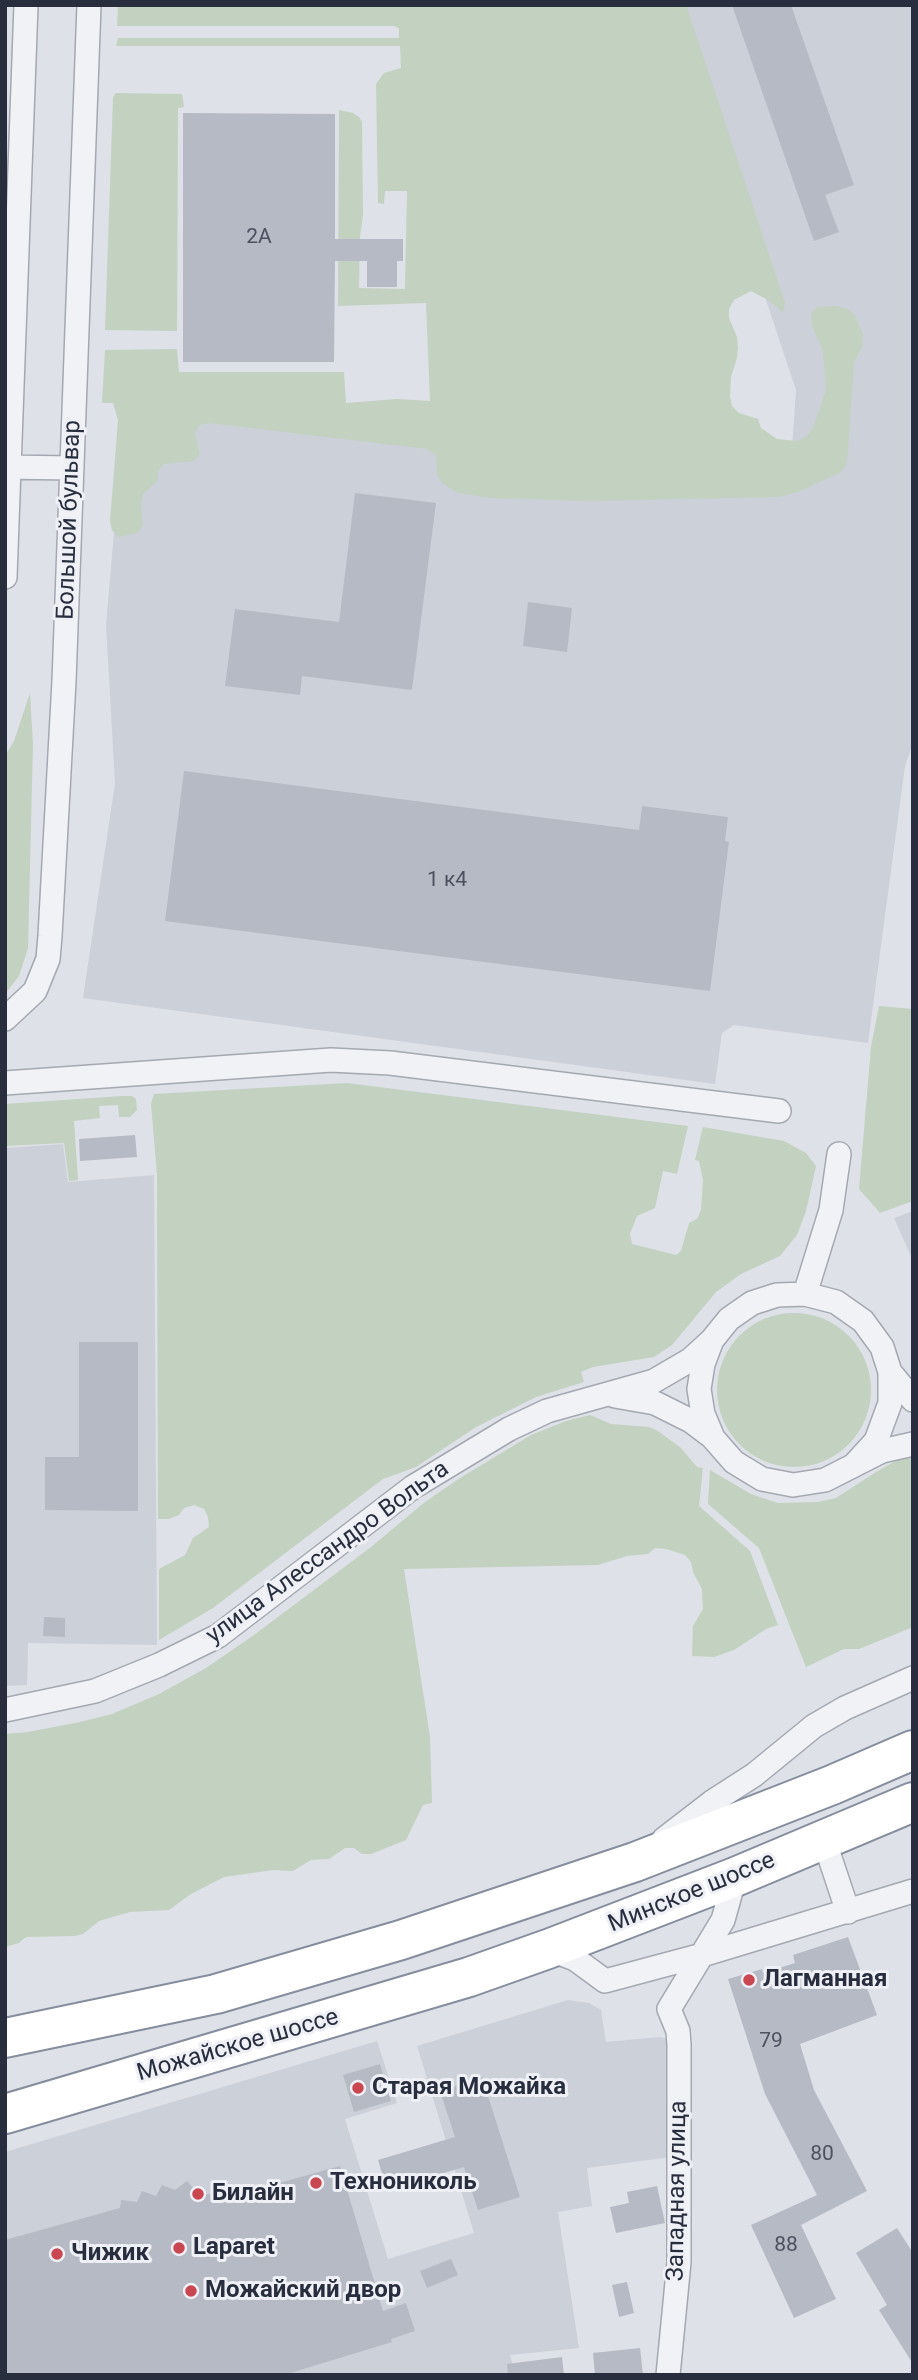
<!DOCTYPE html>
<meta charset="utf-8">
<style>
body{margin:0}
#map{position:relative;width:918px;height:2380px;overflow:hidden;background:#dee1e7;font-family:Roboto,sans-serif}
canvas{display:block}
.frame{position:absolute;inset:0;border:7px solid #282e3e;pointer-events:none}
</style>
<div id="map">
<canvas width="918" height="2380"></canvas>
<div class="frame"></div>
</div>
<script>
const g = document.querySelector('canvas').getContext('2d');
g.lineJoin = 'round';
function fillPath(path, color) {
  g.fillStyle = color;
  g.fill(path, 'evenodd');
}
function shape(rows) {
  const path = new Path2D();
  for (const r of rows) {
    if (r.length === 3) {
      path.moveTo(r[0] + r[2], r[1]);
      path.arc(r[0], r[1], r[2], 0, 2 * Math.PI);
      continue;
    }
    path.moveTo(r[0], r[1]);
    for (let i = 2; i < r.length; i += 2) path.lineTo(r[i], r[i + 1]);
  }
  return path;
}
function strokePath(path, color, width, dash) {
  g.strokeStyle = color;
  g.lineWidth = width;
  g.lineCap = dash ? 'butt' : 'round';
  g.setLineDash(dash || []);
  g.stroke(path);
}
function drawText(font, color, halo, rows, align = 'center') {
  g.font = font + ' Roboto,sans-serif';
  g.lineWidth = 6;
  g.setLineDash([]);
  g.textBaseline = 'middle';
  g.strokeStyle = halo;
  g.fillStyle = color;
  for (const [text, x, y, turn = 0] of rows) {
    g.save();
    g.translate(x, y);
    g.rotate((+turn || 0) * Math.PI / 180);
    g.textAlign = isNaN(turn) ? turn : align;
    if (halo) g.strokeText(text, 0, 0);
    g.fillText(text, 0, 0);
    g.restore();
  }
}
fillPath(shape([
 [668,5,913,5,913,743,905,766,868,1043,734,1025,722,1033,715,1084,83,998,115,783,106,625,125,406,789,492,796,390],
 [63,1144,68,1182,154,1175,157,1645,28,1643,27,1685,5,1686,5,1148],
 [913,1211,913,1261,894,1218],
 [568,2000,589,2003,601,2010,606,2042,660,2037,668,2039,671,2157,587,2168,592,2206,558,2212,579,2348,510,2355,516,2375,5,2375,5,2152,377,2041,397,2103,345,2119,388,2259,474,2233,417,2046]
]), '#ccd0d9');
fillPath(shape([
 [118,5,686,5,785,303,783,312,768,300,751,291,734,300,729,309,729,318,737,337,738,347,737,358,731,377,730,397,732,406,739,413,758,419,761,428,777,439,797,441,807,436,813,428,826,391,823,352,812,325,811,315,816,307,836,306,847,309,855,315,863,335,863,345,854,363,847,464,841,472,798,492,779,497,591,501,489,498,458,493,442,483,437,474,436,455,427,449,209,423,199,425,195,434,200,454,194,461,164,464,158,471,158,480,143,494,141,504,143,525,137,533,118,537,112,530,110,521,118,420,113,403,102,403,105,350,177,349,179,372,344,372,346,403,397,399,430,401,426,303,338,306,339,110,353,113,359,117,362,122,363,215,360,237,359,288,405,289,407,191,385,191,384,204,378,203,376,84,384,73,401,68,400,46,116,46,118,38,399,38,399,29,395,26,117,26],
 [116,93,182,94,184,107,178,108,177,331,105,330,113,97],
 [30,693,33,744,28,948,19,976,5,994,5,756,14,741],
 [879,1006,913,1009,913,1201,880,1213,859,1189,871,1047],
 [347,1083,688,1126,677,1174,663,1171,655,1208,637,1216,630,1234,632,1244,676,1255,681,1251,689,1223,697,1219,701,1210,703,1180,699,1161,695,1160,703,1127,784,1141,806,1153,816,1166,806,1211,797,1235,780,1256,741,1274,716,1292,672,1345,654,1357,593,1367,581,1372,584,1382,536,1397,476,1427,416,1467,383,1479,213,1608,159,1640,159,1569,185,1555,193,1538,209,1527,208,1517,204,1509,194,1505,184,1508,179,1515,169,1519,158,1519,157,1175,151,1104,154,1094],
 [122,1096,132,1096,136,1099,137,1110,130,1117,119,1117,118,1105,99,1106,100,1118,74,1121,78,1180,69,1181,64,1143,5,1146,5,1104],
 [794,1390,77],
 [590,1415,611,1424,649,1427,658,1431,681,1448,697,1467,703,1468,699,1506,750,1551,778,1625,766,1629,734,1650,714,1657,692,1656,693,1626,703,1609,702,1589,693,1572,691,1562,685,1555,666,1549,655,1548,648,1554,627,1556,598,1565,404,1569,430,1737,432,1803,423,1805,406,1840,371,1854,362,1854,354,1848,345,1848,329,1859,311,1860,293,1871,273,1870,224,1877,191,1894,169,1910,130,1912,99,1921,83,1934,74,1936,26,1937,19,1943,5,1947,5,1734,28,1732,80,1722,112,1714,159,1694,206,1668,254,1635,371,1547,425,1502,460,1478,531,1435,566,1421],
 [913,1456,913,1627,859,1649,844,1649,806,1667,759,1548,708,1504,710,1470,751,1494,778,1503,818,1502,836,1498,876,1472,901,1458]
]), '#c3d1c0');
fillPath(shape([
 [732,5,791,5,854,185,825,195,839,232,814,241],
 [183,113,335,114,335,239,403,239,403,261,397,261,397,287,367,287,367,261,335,261,334,362,183,362],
 [355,493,436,503,412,690,302,676,300,695,225,686,235,609,339,622],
 [528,602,572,608,567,652,523,646],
 [184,771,639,830,642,806,728,817,725,841,729,842,710,991,165,921],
 [135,1135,137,1157,80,1161,79,1139],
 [79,1342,138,1342,138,1511,45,1510,45,1457,79,1457],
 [44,1617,65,1618,65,1637,43,1636],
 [848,1937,877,2015,800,2044,814,2090,867,2191,801,2225,836,2299,794,2318,751,2225,817,2195,765,2094,728,1979,762,1969,763,1973,795,1963,793,1955],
 [380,2064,391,2101,354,2112,343,2075],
 [482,2077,520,2197,478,2210,464,2167,387,2190,378,2160,455,2137,440,2091],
 [340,2166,383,2311,406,2303,415,2331,391,2339,392,2342,284,2375,5,2375,5,2240,120,2208,121,2200,137,2202,142,2191,156,2196,162,2185,175,2190,187,2181,196,2191,203,2194,227,2195,251,2191],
 [657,2186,665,2223,616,2233,610,2207,629,2203,627,2192],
 [897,2228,913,2253,913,2364,879,2310,887,2305,856,2253],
 [451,2259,458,2275,427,2288,420,2271],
 [627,2282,634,2313,619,2317,612,2285],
 [640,2348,643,2375,595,2375,593,2353],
 [562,2357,564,2375,508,2375,507,2364]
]), '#b6bac4');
const minor = shape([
 [5,467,72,468],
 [5,577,26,5],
 [5,1019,35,991,48,959,50,936,64,681,89,5],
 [5,1083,331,1060,390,1063,779,1111],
 [805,1294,831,1210,839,1154],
 [890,1372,913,1400],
 [615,1396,655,1403,691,1421,711,1436],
 [854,1465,876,1441,890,1403,890,1372,882,1347,863,1321,836,1302,805,1294,777,1295,752,1303,729,1319,712,1340,703,1364,699,1389,703,1414,713,1438,734,1462,762,1479,793,1485,825,1480,882,1451,913,1444],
 [5,1710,95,1691,159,1665,218,1636,413,1487,509,1429,547,1411,654,1381,690,1360,712,1340],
 [664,1839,712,1802,754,1775,814,1726,845,1708,913,1678],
 [824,1840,848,1912],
 [548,1949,575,1959,605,1981,702,1955,913,1891],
 [668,2375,679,2262,679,2045,678,2031,669,2009,723,1920,735,1877]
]);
const trunk = shape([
 [5,2038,216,1994,401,1940,635,1862,832,1785,913,1750],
 [5,2114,469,1977,548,1949,735,1877,913,1802]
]);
strokePath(minor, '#a4a8b1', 26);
strokePath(trunk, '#868e9d', 42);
strokePath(minor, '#f1f2f6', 23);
strokePath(trunk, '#fff', 38);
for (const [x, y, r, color] of [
 [749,1980,7,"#c94751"],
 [358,2088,7,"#c94751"],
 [316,2183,7,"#c94751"],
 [198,2194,7,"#c94751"],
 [179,2248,7,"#c94751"],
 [57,2254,7,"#c94751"],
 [191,2291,7,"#c94751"]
]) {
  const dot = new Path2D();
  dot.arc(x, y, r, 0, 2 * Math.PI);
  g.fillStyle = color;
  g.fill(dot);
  strokePath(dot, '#eef0f5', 2.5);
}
drawText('21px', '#4c5160', null, [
 ["2А",259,238],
 ["1 к4",447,881],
 ["79",771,2042],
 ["80",822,2155],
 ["88",786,2246]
]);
drawText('24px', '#282e3e', '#eef0f5', [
 ["Большой бульвар",70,520,-88],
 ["улица Алессандро Вольта",328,1553,-36],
 ["Минское шоссе",692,1893,-22],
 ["Можайское шоссе",238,2046,-16],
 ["Западная улица",678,2191,-89]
]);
drawText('bold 24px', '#282e3e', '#eef0f5', [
 ["Лагманная",763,1980],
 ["Старая Можайка",372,2088],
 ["Технониколь",330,2183],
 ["Билайн",212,2194],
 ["Laparet",193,2248],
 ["Чижик",71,2254],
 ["Можайский двор",205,2291]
], 'left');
</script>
